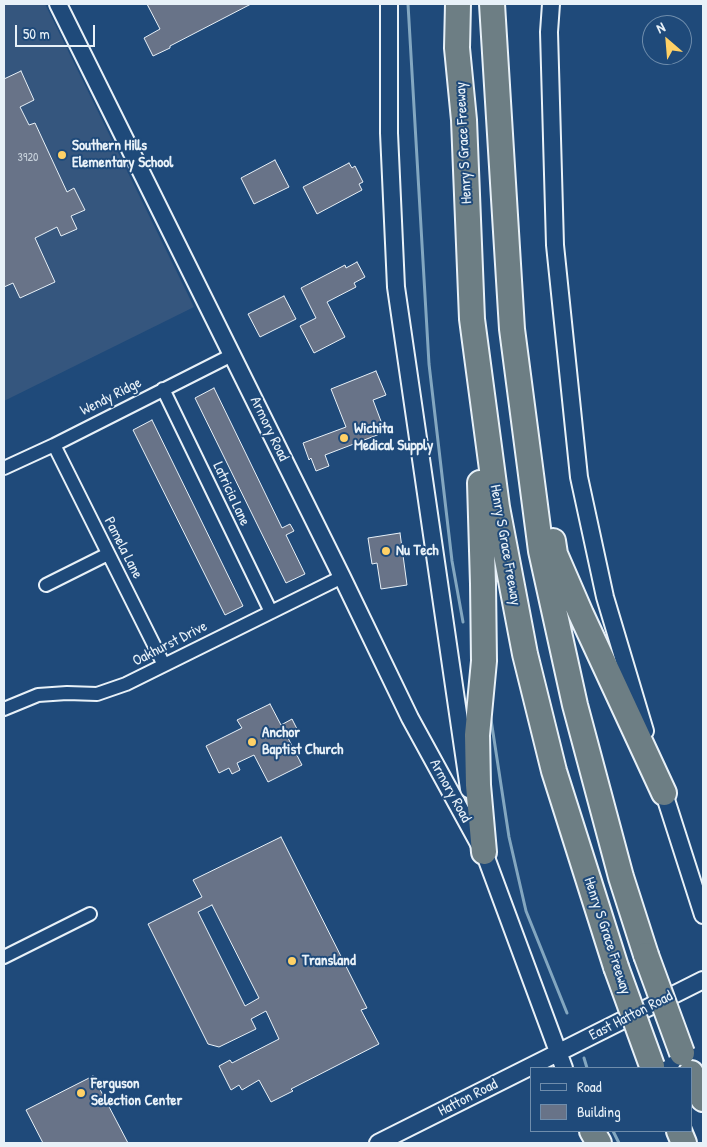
<!DOCTYPE html>
<style>
body{margin:0}
#map{position:relative;width:707px;height:1147px;overflow:hidden;background:#1f4a7a;font-family:"Patrick Hand",sans-serif}
canvas{display:block}
.frame{position:absolute;inset:0;border:5px solid #e8f1f8;pointer-events:none}
.legend{position:absolute;left:530px;top:1067px;width:162px;height:65px;box-sizing:border-box;background:#1f4a7a;border:1px solid #6f8dac;margin:0;padding:6px 9px;list-style:none;font-size:15px;color:#e8f1f8}
.legend li{display:flex;align-items:center;gap:10px;height:25px}
.legend b{width:25px;border:1px solid #6f8dac}
.north{position:absolute;left:642px;top:15px;width:50px;height:50px;box-sizing:border-box;background:#1f4a7a;border:1px solid #6f8dac;border-radius:50%;rotate:333deg;font-size:14px;font-weight:700;line-height:20px;text-align:center;color:#e8f1f8}
.north::after{content:'';display:block;margin:auto;width:18px;height:22px;background:#ffd166;clip-path:polygon(50% 0,100% 100%,50% 72%,0 100%)}
.scale{position:absolute;left:15px;top:25px;width:80px;height:22px;box-sizing:border-box;border:2px solid #e8f1f8;border-top:0;padding-left:6px;font-size:15px;line-height:18px;white-space:nowrap;color:#e8f1f8;-webkit-text-stroke:4px #1f4a7a;paint-order:stroke}
</style>
<div id="map">
<canvas width="707" height="1147"></canvas>
<div class="frame"></div>
<ul class="legend">
<li><b style="height:6px;background:#1f4a7a"></b>Road</li>
<li><b style="height:14px;background:#687388"></b>Building</li>
</ul>
<div class="north">N</div>
<div class="scale">50 m</div>
</div>
<script>
const ctx = document.querySelector('canvas').getContext('2d');
ctx.lineJoin = 'round';
function paint(path, color) { ctx.fillStyle = color; ctx.fill(path, 'evenodd'); }
const shape = rows => new Path2D(rows.map(r => 'M' + r).join(''));
function stroke(path, color, width, dash) { ctx.strokeStyle = color; ctx.lineWidth = width; ctx.lineCap = dash ? 'butt' : 'round'; ctx.setLineDash(dash || []); ctx.stroke(path); }
function label(font, color, halo, rows, align = 'center') {
  ctx.font = font + ' "Patrick Hand",sans-serif'; ctx.lineWidth = 4; ctx.setLineDash([]); ctx.textBaseline = 'middle'; ctx.strokeStyle = halo; ctx.fillStyle = color; for (const [text, x, y, turn = 0] of rows) {
    ctx.save(); ctx.translate(x, y); ctx.rotate((+turn || 0) * Math.PI / 180); ctx.textAlign = isNaN(turn) ? turn : align; if (halo) ctx.strokeText(text, 0, 0); ctx.fillText(text, 0, 0); ctx.restore();
  }
}
const built = shape([
 [4,4,45,4,194,307,4,401]
]);
const stream = shape([
 [408,4,429,364,452,561,463,622],
 [490,713,509,837,526,911,567,1013],
 [584,1058,587,1068],
 [613,1131,619,1143]
]);
const building = shape([
 [147,4,251,4,170,46,170,48,153,56,144,38,160,29,147,4],
 [21,71,34,100,20,107,29,125,35,123,67,192,74,188,85,210,71,216,77,229,61,236,57,227,35,238,55,282,20,298,13,283,4,287,4,79,21,71],
 [275,160,289,187,254,204,241,178,275,160],
 [349,163,352,168,355,166,363,182,359,184,362,190,317,214,303,187,349,163],
 [357,262,365,277,354,283,356,287,327,302,345,337,314,353,300,326,316,318,301,288,345,265,346,268,357,262],
 [284,296,296,319,260,337,248,314,284,296],
 [376,371,386,395,373,400,385,432,325,455,329,466,316,471,311,458,309,460,303,443,346,427,331,389,376,371],
 [214,388,282,528,290,524,294,531,286,535,305,574,286,583,195,398,214,388],
 [152,420,243,606,225,615,133,430,152,420],
 [400,533,407,585,381,589,377,563,372,564,368,538,400,533],
 [270,704,281,725,292,719,299,733,288,738,302,765,268,782,254,755,237,763,240,770,232,774,229,768,219,773,206,746,242,728,237,720,270,704],
 [281,837,367,1008,361,1010,379,1044,291,1089,293,1091,271,1102,259,1080,242,1090,239,1085,231,1090,219,1066,230,1060,232,1063,279,1039,266,1011,251,1019,256,1029,219,1047,208,1044,148,924,202,897,193,880,281,837],
 [212,905,259,998,245,1006,198,912,212,905],
 [93,1076,128,1143,43,1143,26,1110,93,1076]
]);
const minor = shape([
 [163,389,271,612],
 [54,445,164,665],
 [4,468,54,445,232,355],
 [46,585,108,554],
 [4,709,38,695,67,693,97,694,126,684,342,577],
 [4,957,90,914]
]);
const tertiary = shape([
 [58,4,342,577,410,718,479,844],
 [389,4,389,133,396,287,469,789],
 [551,4,549,32,555,245,579,477,605,597,645,731],
 [661,784,703,915],
 [481,842,484,852,564,1068],
 [378,1143,703,980]
]);
const motorway = shape([
 [458,4,457,48,464,120,472,319,497,507,525,654,554,771,616,967],
 [492,4,512,329,541,551,575,705,621,877,646,955],
 [480,483,483,584,484,661,477,735,478,785,484,852],
 [553,541,555,554,581,614,664,793],
 [691,1073,703,1099],
 [592,1131,599,1143],
 [679,1131,684,1143]
]);
const motorwayBridge = shape([
 [646,955,682,1053],
 [616,967,652,1066]
]);
const markers = [
 [62,155,5,"#ffd166"],
 [344,438,5,"#ffd166"],
 [386,551,5,"#ffd166"],
 [252,742,5,"#ffd166"],
 [292,961,5,"#ffd166"],
 [81,1093,5,"#ffd166"]
];
const numberNames = [
 ["3920",28,158]
];
const streetNames = [
 ["Henry S Grace Freeway",464,143,-93],
 ["Wendy Ridge",111,397,-27],
 ["Armory Road",269,429,64],
 ["Latricia Lane",231,494,65],
 ["Henry S Grace Freeway",505,545,80],
 ["Pamela Lane",123,548,63],
 ["Oakhurst Drive",170,644,-27],
 ["Armory Road",450,791,61],
 ["Henry S Grace Freeway",607,936,72],
 ["East Hatton Road",631,1016,-27],
 ["Hatton Road",468,1098,-27]
];
const poiNames = [
 ["Southern Hills",72,146],
 ["Elementary School",72,163],
 ["Wichita",354,429],
 ["Medical Supply",354,446],
 ["Nu Tech",396,551],
 ["Anchor",262,733],
 ["Baptist Church",262,750],
 ["Transland",302,961],
 ["Ferguson",91,1084],
 ["Selection Center",91,1101]
];
paint(built, '#35567e');
stroke(stream, '#83a7c0', 3);
paint(building, '#687388');
stroke(building, '#e8f1f8', 1);
stroke(minor, '#e8f1f8', 16);
stroke(tertiary, '#e8f1f8', 20);
stroke(motorway, '#e8f1f8', 28);
stroke(minor, '#1f4a7a', 12);
stroke(tertiary, '#1f4a7a', 16);
stroke(motorway, '#6d7e84', 24);
stroke(motorwayBridge, '#e8f1f8', 28, []);
stroke(motorwayBridge, '#6d7e84', 24);
for (const [x, y, r, color] of markers) { const dot = new Path2D(); dot.arc(x, y, r, 0, 2 * Math.PI); ctx.fillStyle = color; ctx.fill(dot); stroke(dot, '#1f4a7a', 2); }
label('12px', '#c8d2dc', null, numberNames);
label('15px', '#e8f1f8', '#1f4a7a', streetNames);
label('bold 15px', '#e8f1f8', '#1f4a7a', poiNames, 'left');
</script>
